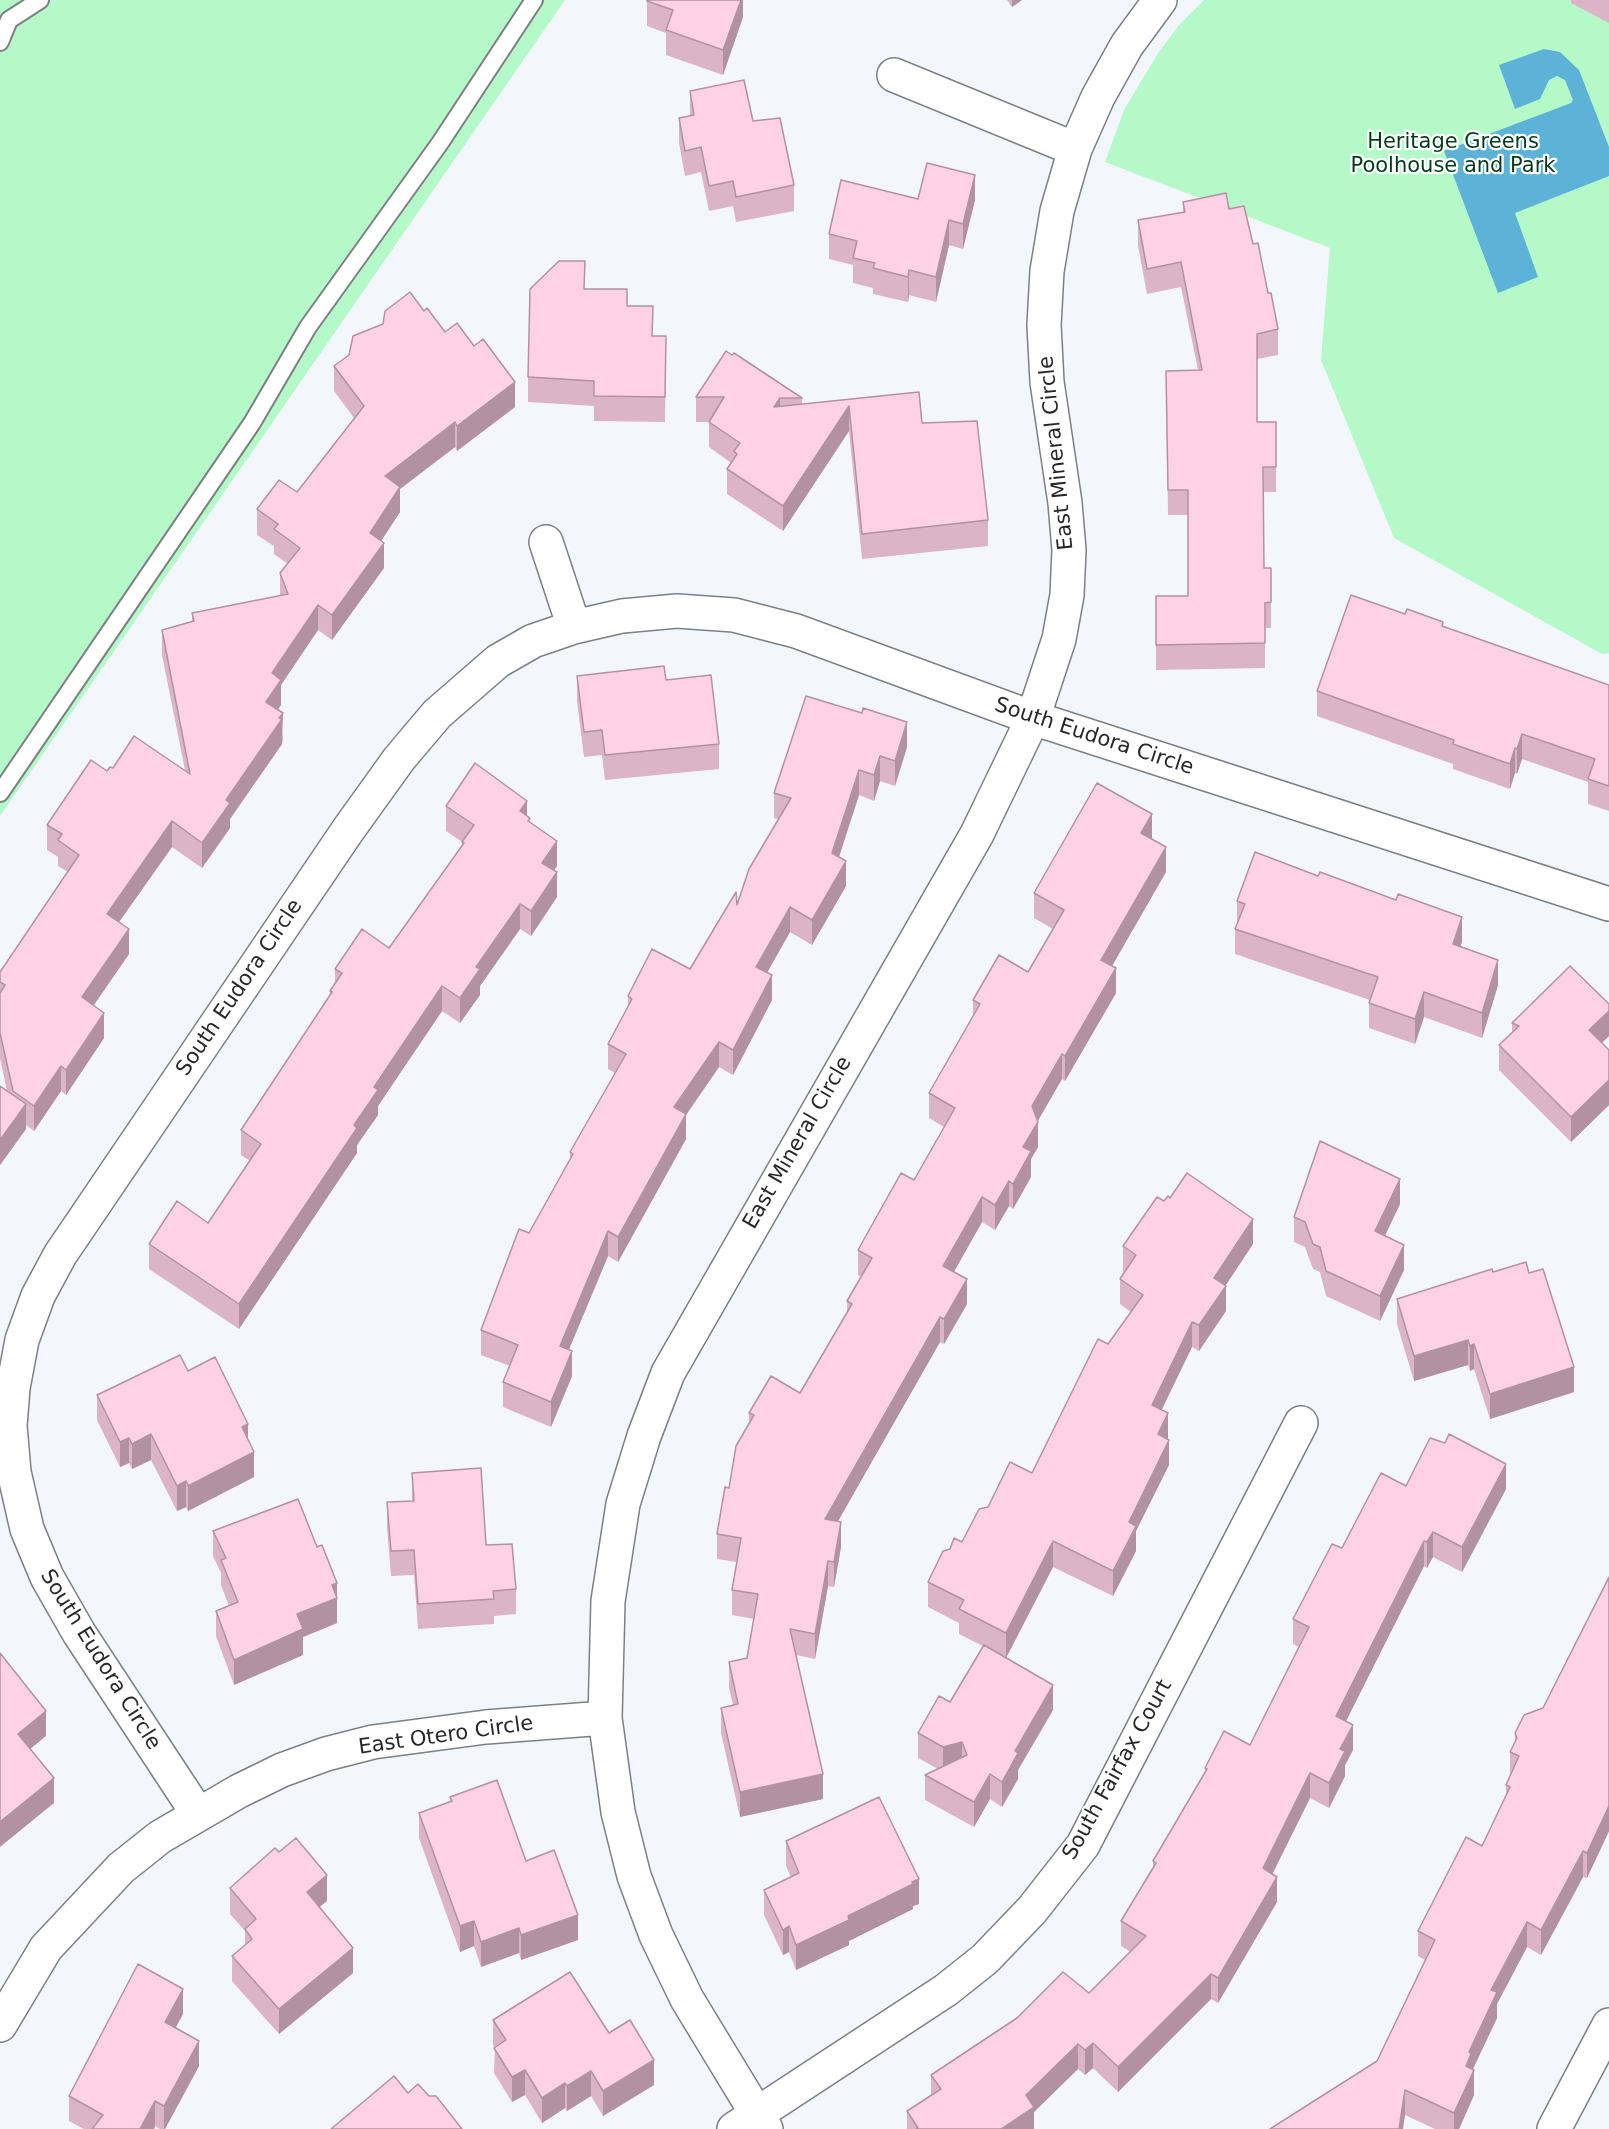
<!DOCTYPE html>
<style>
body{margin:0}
canvas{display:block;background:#f3f7fd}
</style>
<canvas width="1609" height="2129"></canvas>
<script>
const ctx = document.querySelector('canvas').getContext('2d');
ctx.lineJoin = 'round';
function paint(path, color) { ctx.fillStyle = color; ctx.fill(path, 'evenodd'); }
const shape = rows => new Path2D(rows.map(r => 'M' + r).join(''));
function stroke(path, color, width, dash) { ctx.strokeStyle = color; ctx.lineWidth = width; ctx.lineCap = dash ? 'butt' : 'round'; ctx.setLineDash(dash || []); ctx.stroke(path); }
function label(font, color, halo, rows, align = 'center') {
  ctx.font = font + ' "DejaVu Sans",sans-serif'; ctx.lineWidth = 4.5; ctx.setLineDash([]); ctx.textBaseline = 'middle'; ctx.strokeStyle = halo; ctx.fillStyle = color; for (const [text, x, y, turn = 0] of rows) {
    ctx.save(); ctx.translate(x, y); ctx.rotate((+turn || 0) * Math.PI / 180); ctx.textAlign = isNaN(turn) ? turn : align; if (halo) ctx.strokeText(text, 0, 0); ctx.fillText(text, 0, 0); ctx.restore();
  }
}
const green = shape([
 [0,0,565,0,0,816],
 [1204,0,1609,0,1609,653,1602,654,1394,538,1321,360,1330,248,1105,162,1124,110,1158,53,1180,24]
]);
const water = shape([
 [1544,49,1560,52,1579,70,1609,147,1609,176,1515,213,1538,277,1498,293,1444,151,1571,103,1573,100,1565,80,1557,76,1549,80,1540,99,1515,109,1499,65]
]);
const service = shape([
 [0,42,9,20,40,0],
 [0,793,252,423,308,327,440,143,534,0]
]);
const minor = shape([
 [894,75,1075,149],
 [546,542,574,627],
 [198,1814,79,1633,47,1577,27,1529,14,1472,10,1426,13,1388,22,1340,38,1296,60,1255,348,830,399,759,437,714,498,661,533,641,574,627,622,616,677,611,734,615,796,631,1033,718,1609,904],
 [0,2025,46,1948,121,1868,160,1837,239,1791,282,1770,326,1754,373,1742,486,1727,605,1718],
 [734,2129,946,1990,985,1959,1032,1910,1083,1845,1301,1423],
 [766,2129,687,1999,656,1935,634,1876,618,1812,605,1718,608,1601,623,1504,644,1436,668,1373,977,834,1033,718,1059,639,1067,595,1069,550,1065,503,1047,382,1044,325,1047,271,1057,211,1075,149,1098,97,1127,45,1160,0],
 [1554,2129,1609,2025]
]);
const wall = shape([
 [743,0,743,17,723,75,666,55,666,33,647,26,647,1],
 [1007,0,1022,0,1012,7],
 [1571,0,1609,0,1609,23,1571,3],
 [690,91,753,121,794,185,794,211,736,222,733,206,709,211,701,172,685,176,679,143,679,118,690,116],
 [918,199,975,200,963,249,949,245,936,302,909,295,908,302,873,294,873,288,853,283,853,265,829,259,829,234],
 [1183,202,1229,209,1253,244,1278,329,1278,355,1257,359,1257,422,1276,422,1276,492,1263,492,1264,568,1271,568,1271,628,1265,628,1265,668,1156,670,1156,596,1188,596,1188,515,1168,515,1166,371,1198,370,1181,287,1147,294,1138,246,1138,220,1183,212],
 [585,289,627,306,653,336,666,336,665,422,594,421,594,406,528,402,528,377],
 [424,311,445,332,515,407,457,451,455,447,400,489,400,512,381,541,384,568,332,640,318,630,281,685,281,705,277,710,283,738,282,744,230,819,230,828,202,868,172,847,119,922,129,954,94,1005,104,1038,66,1095,61,1091,34,1131,26,1125,26,1129,0,1165,0,1086,7,1091,0,1058,0,972,68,872,58,866,58,857,47,850,47,825,107,771,113,768,185,770,162,655,162,630,192,621,192,613,280,596,280,573,288,564,274,554,274,546,257,535,257,509,297,492,354,418,334,391,334,366],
 [919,392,922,423,988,520,988,546,862,559,849,431,783,531,727,494,727,469,731,463,709,447,709,422,696,422,696,397,802,398,802,404],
 [1443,626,1609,685,1609,811,1588,804,1588,782,1522,759,1517,774,1515,773,1510,789,1453,769,1453,764,1317,716,1317,691],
 [577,676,666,680,719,744,719,769,605,780,602,755,584,757,577,701],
 [907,747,895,786,880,781,874,801,859,795,839,857,846,886,812,945,790,932,767,973,772,1000,733,1075,719,1067,686,1115,686,1139,618,1262,608,1256,569,1349,572,1376,551,1427,503,1407,503,1382,510,1366,481,1355,481,1330,529,1233,570,1159,570,1152,615,1073,608,1069,608,1044,628,1006,628,996,690,969,737,905,778,819,774,818,774,793],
 [446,806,527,816,530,823,557,866,554,870,557,897,531,936,520,929,480,986,480,995,460,1023,442,1011,378,1106,378,1115,357,1145,357,1153,239,1329,149,1269,149,1244,208,1223,250,1161,241,1155,241,1130,330,996,330,991,335,983,335,969,389,948,462,846,462,842,446,831],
 [1152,839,1166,872,1112,966,1116,993,1065,1081,1062,1079,1038,1121,1038,1147,1031,1159,1031,1177,1013,1209,1009,1206,995,1230,982,1222,954,1272,967,1304,944,1344,940,1342,838,1521,841,1547,834,1587,828,1586,815,1659,796,1655,823,1799,740,1817,721,1733,721,1708,733,1705,729,1688,729,1662,747,1658,754,1619,732,1615,732,1590,737,1562,717,1559,717,1534,729,1488,749,1423,749,1413,800,1393,847,1312,847,1301,861,1277,858,1275,858,1250,914,1180,944,1127,929,1118,929,1093,973,1015,973,1000,1028,972,1053,929,1034,918,1034,893],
 [1237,901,1462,942,1460,947,1498,985,1482,1038,1424,1017,1415,1044,1369,1028,1369,1003,1370,1000,1235,954,1235,929,1237,923],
 [1609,1004,1609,1036,1602,1043,1609,1050,1609,1105,1571,1142,1499,1070,1499,1045,1512,1032,1512,1023],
 [1170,1198,1253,1244,1225,1286,1226,1311,1199,1351,1192,1347,1161,1410,1168,1438,1169,1465,1136,1531,1136,1551,1113,1596,1053,1567,1006,1658,1053,1710,1018,1770,1018,1779,1002,1807,990,1799,974,1827,925,1800,925,1775,938,1769,918,1758,918,1733,950,1702,983,1646,959,1634,959,1623,928,1607,928,1582,950,1549,962,1542,988,1507,1032,1473,1108,1344,1131,1312,1120,1304,1120,1279,1124,1272,1123,1271,1123,1246,1164,1201],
 [1400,1204,1385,1236,1404,1270,1380,1321,1326,1296,1320,1272,1313,1269,1305,1247,1294,1242,1294,1217],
 [1493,1272,1529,1273,1574,1392,1490,1419,1474,1369,1470,1371,1468,1365,1414,1381,1397,1324,1397,1299],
 [188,1371,248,1439,254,1477,190,1510,188,1511,186,1507,177,1511,151,1460,132,1469,129,1463,120,1467,97,1420,97,1395],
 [412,1473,486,1545,516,1589,516,1614,494,1616,494,1624,418,1629,414,1575,391,1576,387,1527,387,1502,412,1501],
 [1406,1486,1506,1489,1462,1572,1433,1557,1427,1568,1424,1566,1346,1721,1353,1750,1345,1765,1345,1776,1329,1808,1310,1798,1272,1874,1277,1902,1218,2003,1211,1999,1118,2092,1093,2068,1085,2075,1078,2069,1034,2112,1034,2129,907,2129,907,2111,931,2095,931,2075,1089,1993,1131,1952,1121,1946,1121,1921,1153,1868,1153,1861,1205,1773,1205,1768,1250,1745,1299,1647,1293,1644,1293,1619,1342,1548],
 [213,1531,317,1547,337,1583,337,1623,303,1637,303,1655,234,1685,216,1636,216,1611,229,1606,221,1585,221,1573,213,1556],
 [1609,1577,1609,1831,1587,1878,1583,1877,1541,1955,1527,1947,1497,2004,1497,2018,1473,2069,1474,2095,1459,2129,1435,2129,1405,2115,1377,2061,1425,1960,1418,1956,1418,1931,1482,1846,1506,1795,1506,1785,1510,1775,1510,1752,1515,1744,1515,1733,1543,1708],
 [450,1797,526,1861,578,1940,521,1960,519,1953,481,1967,474,1946,460,1952,419,1838,419,1813,450,1802],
 [786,1841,919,1904,913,1906,913,1909,849,1941,849,1945,796,1970,789,1952,783,1955,764,1915,764,1890,791,1877,786,1866],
 [230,1888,327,1901,319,1907,353,1973,279,2034,232,1981,232,1956,245,1945,245,1931,230,1914],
 [183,2014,175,2028,199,2066,165,2129,160,2129,155,2126,154,2129,84,2129,69,2121,69,2096],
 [493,2020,609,2033,654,2085,603,2116,591,2096,567,2111,565,2108,542,2123,525,2095,512,2102,494,2073,495,2048,493,2045]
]);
const shadedWall = shape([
 [741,0,743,0,743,17,723,75,723,50],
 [1012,0,1022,0,1012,7],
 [975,175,975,200,963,249,963,224],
 [949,220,949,245,936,302,936,277],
 [909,270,909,295,908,302,908,277],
 [515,382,515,407,457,451,457,426],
 [780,398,780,423,774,407],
 [849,406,849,431,783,531,783,506],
 [455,422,455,447,400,489,400,512,370,558,370,533,385,476],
 [384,543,384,568,332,640,332,615],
 [318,605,318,630,281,685,281,705,266,727,266,702,272,673],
 [283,713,282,744,230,819,230,828,202,868,202,843,226,800],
 [907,722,907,747,895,786,895,761],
 [1522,734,1522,759,1517,774,1517,749],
 [1515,748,1515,773,1510,789,1510,764],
 [880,756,880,781,874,801,874,775],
 [859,770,859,795,832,878,832,853],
 [527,801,527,826,520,811],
 [1152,814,1152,839,1141,833],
 [172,821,172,847,107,939,107,914],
 [557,841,557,866,542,888,542,863],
 [1166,847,1166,872,1101,985,1101,960],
 [846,861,846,886,812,945,812,920],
 [557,872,557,897,531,936,531,911],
 [520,904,520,929,480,986,480,995,460,1023,460,998,476,967],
 [790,907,790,932,756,992,756,967],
 [1462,917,1462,942,1453,969,1453,944],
 [129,929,129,954,82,1022,82,997],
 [1498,960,1498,985,1482,1038,1482,1013],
 [1116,968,1116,993,1065,1081,1065,1056],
 [772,975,772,1000,733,1075,733,1050],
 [442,986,442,1011,378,1106,378,1115,357,1145,357,1153,239,1329,239,1304,354,1125,374,1087],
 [1424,992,1424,1017,1415,1044,1415,1019],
 [1609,1011,1609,1036,1589,1055,1589,1030],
 [104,1013,104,1038,66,1095,66,1070],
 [719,1042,719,1067,686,1115,686,1139,618,1262,618,1237,674,1107],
 [1062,1054,1062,1079,1034,1127,1038,1122,1038,1147,1031,1159,1031,1177,1013,1209,1013,1184,1032,1106],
 [61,1066,61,1091,34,1131,34,1106],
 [1609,1080,1609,1105,1571,1142,1571,1117],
 [26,1104,26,1129,0,1165,0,1140],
 [1400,1179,1400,1204,1375,1256,1375,1231],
 [1009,1181,1009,1206,995,1230,995,1205],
 [982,1197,982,1222,943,1291,943,1266],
 [1253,1219,1253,1244,1214,1303,1214,1278],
 [608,1231,608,1256,560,1371,560,1346],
 [1404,1245,1404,1270,1380,1321,1380,1296],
 [967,1279,967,1304,944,1344,944,1319],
 [1226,1286,1226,1311,1199,1351,1199,1325],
 [940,1317,940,1342,825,1544,825,1519],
 [1192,1322,1192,1347,1152,1430,1152,1405],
 [1468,1340,1468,1365,1414,1381,1414,1356],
 [1474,1344,1474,1369,1470,1371,1470,1346],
 [572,1351,572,1376,551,1427,551,1402],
 [1574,1367,1574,1392,1490,1419,1490,1394],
 [1168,1413,1168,1438,1158,1459,1158,1434],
 [248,1424,248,1449,242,1427],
 [151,1434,151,1460,132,1469,132,1444],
 [129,1438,129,1463,120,1467,120,1442],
 [1169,1440,1169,1465,1136,1531,1136,1551,1113,1596,1113,1571,1129,1522],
 [254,1452,254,1477,188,1511,188,1485],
 [1506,1464,1506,1489,1462,1572,1462,1547],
 [186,1481,186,1507,177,1511,177,1486],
 [841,1522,841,1547,834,1587,834,1562],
 [1433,1532,1433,1557,1427,1568,1427,1542],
 [1053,1541,1053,1567,1006,1658,1006,1633],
 [1424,1541,1424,1566,1336,1741,1336,1716],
 [828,1561,828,1586,815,1659,815,1634],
 [337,1583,337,1623,303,1637,303,1655,234,1685,234,1660,297,1614,332,1585],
 [1053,1685,1053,1710,1018,1770,1018,1779,1002,1807,1002,1782,1015,1751],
 [46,1711,46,1736,18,1759,18,1734],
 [1353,1725,1353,1750,1345,1765,1345,1776,1329,1808,1329,1783,1340,1749],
 [962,1742,962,1767,943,1772,943,1747],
 [1310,1773,1310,1798,1263,1893,1263,1868],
 [823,1774,823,1799,740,1817,740,1792],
 [990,1774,990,1799,974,1827,974,1802],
 [54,1778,54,1803,0,1847,0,1822],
 [1609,1806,1609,1831,1587,1878,1587,1853],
 [1583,1851,1583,1877,1541,1955,1541,1930],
 [327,1875,327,1901,307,1917,307,1892],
 [1277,1877,1277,1902,1218,2003,1218,1978],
 [919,1879,919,1904,913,1906,913,1909,849,1941,849,1945,796,1970,796,1945,848,1916],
 [578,1915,578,1940,521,1960,521,1935],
 [474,1921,474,1946,460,1952,460,1926],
 [1527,1922,1527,1947,1497,2004,1497,2018,1471,2073,1474,2070,1474,2095,1459,2129,1454,2129,1454,2113,1469,2052,1491,1990],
 [789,1926,789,1952,783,1955,783,1930],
 [519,1928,519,1953,481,1967,481,1942],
 [353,1948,353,1973,279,2034,279,2009],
 [1211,1974,1211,1999,1118,2092,1118,2067],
 [183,1989,183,2014,165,2048,165,2022],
 [199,2041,199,2066,165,2129,164,2129,164,2106],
 [1093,2043,1093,2068,1085,2075,1085,2050],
 [1078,2044,1078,2069,1034,2112,1034,2129,1001,2129,1026,2095],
 [654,2060,654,2085,603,2116,603,2091],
 [525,2070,525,2095,512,2102,512,2077],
 [591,2071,591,2096,567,2111,567,2086],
 [565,2083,565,2108,542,2123,542,2098],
 [1405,2090,1405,2115,1403,2129,1399,2129],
 [155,2101,155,2126,154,2129,140,2129]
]);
const building = shape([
 [647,0,741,0,723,50,666,30,673,10,647,1,647,0],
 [744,80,753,121,780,118,794,185,736,197,733,181,709,186,701,147,685,151,679,118,694,115,690,91,744,80],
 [927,163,975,175,963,224,949,220,936,277,909,270,908,277,873,268,875,263,853,258,857,241,829,234,841,180,918,199,927,163],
 [1226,193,1229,209,1244,206,1253,244,1258,243,1268,293,1271,293,1278,329,1257,334,1257,422,1276,422,1276,467,1263,467,1264,568,1271,568,1271,602,1265,603,1265,643,1156,645,1156,596,1188,596,1188,490,1168,490,1166,371,1202,370,1181,262,1147,269,1138,220,1185,212,1183,202,1226,193],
 [559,261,585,261,584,289,627,289,627,306,653,306,652,336,666,336,665,397,594,396,594,381,528,377,530,289,559,261],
 [410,292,424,311,427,308,445,332,457,323,474,346,483,339,515,382,457,426,455,422,385,476,400,487,370,533,384,543,332,615,318,605,272,673,281,680,266,702,283,713,279,718,282,719,226,800,230,803,202,843,172,821,107,914,129,929,82,997,104,1013,66,1070,61,1066,34,1106,13,1091,0,1033,0,993,5,985,0,982,0,972,79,855,58,840,62,834,47,825,91,760,107,771,110,767,113,768,134,736,190,774,162,630,194,621,192,613,288,594,280,573,300,548,274,529,278,524,257,509,279,480,297,492,364,406,334,366,349,355,353,336,383,324,385,311,410,292],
 [726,351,732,355,734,353,802,398,780,398,774,407,919,392,922,423,977,421,988,520,862,534,849,406,783,506,727,469,737,454,734,451,740,443,709,422,724,397,696,397,726,351],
 [1351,595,1405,614,1407,609,1443,622,1442,626,1609,685,1609,786,1588,779,1595,759,1522,734,1517,749,1515,748,1510,764,1453,744,1454,740,1317,691,1351,595],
 [664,666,666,680,711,675,719,744,605,755,602,730,584,732,577,676,664,666],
 [806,696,862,713,863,708,907,722,895,761,880,756,874,775,859,770,832,853,846,861,812,920,790,907,756,967,772,975,733,1050,719,1042,674,1107,686,1114,618,1237,608,1231,560,1346,572,1351,551,1402,503,1382,518,1345,481,1330,519,1229,529,1233,573,1154,570,1152,626,1054,608,1044,632,999,628,996,652,949,690,969,736,892,737,905,749,869,791,798,774,793,806,696],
 [475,763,527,801,520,811,530,818,528,821,557,841,542,863,557,872,531,911,520,904,476,967,480,969,460,998,442,986,374,1087,378,1090,354,1125,357,1128,239,1304,149,1244,177,1201,208,1223,261,1144,241,1130,332,992,330,991,342,973,335,969,362,929,389,948,464,843,462,842,474,825,446,806,475,763],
 [1097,783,1152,814,1141,833,1166,847,1101,960,1116,968,1065,1056,1062,1054,1032,1106,1038,1122,1023,1147,1031,1151,1013,1184,1009,1181,995,1205,982,1197,943,1266,967,1279,944,1319,940,1317,825,1519,841,1522,834,1562,828,1561,815,1634,790,1629,823,1774,740,1792,721,1708,738,1704,729,1662,747,1658,758,1594,732,1590,741,1538,717,1534,725,1487,729,1488,736,1446,754,1415,749,1413,771,1376,800,1393,852,1304,847,1301,872,1258,858,1250,901,1173,914,1180,955,1108,929,1093,980,1004,973,1000,999,955,1028,972,1064,910,1034,893,1097,783],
 [1255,852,1318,876,1320,872,1396,900,1398,894,1462,917,1453,944,1498,960,1482,1013,1424,992,1415,1019,1369,1003,1378,977,1235,929,1245,904,1237,901,1255,852],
 [1570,966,1609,1004,1609,1011,1589,1030,1609,1050,1609,1080,1571,1117,1499,1045,1519,1026,1512,1023,1570,966],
 [0,1086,26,1104,0,1140,0,1086],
 [1320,1141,1400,1179,1375,1231,1404,1245,1380,1296,1326,1271,1320,1247,1313,1244,1305,1222,1294,1217,1320,1141],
 [1187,1173,1253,1219,1214,1278,1226,1286,1199,1325,1192,1322,1152,1405,1168,1413,1158,1434,1169,1440,1129,1522,1136,1526,1113,1571,1053,1541,1006,1633,959,1609,964,1600,928,1582,943,1551,950,1549,954,1538,962,1542,979,1509,988,1507,1010,1462,1032,1473,1098,1339,1108,1344,1143,1295,1120,1279,1136,1255,1123,1246,1157,1197,1164,1201,1168,1196,1170,1198,1187,1173],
 [1526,1262,1529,1273,1543,1269,1574,1367,1490,1394,1474,1344,1470,1346,1468,1340,1414,1356,1397,1299,1492,1269,1493,1272,1526,1262],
 [180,1355,188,1371,215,1357,248,1424,242,1427,254,1452,190,1485,188,1485,186,1481,177,1486,151,1434,132,1444,129,1438,120,1442,97,1395,180,1355],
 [1449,1434,1506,1464,1462,1547,1433,1532,1427,1542,1424,1541,1336,1716,1353,1725,1340,1749,1345,1751,1329,1783,1310,1773,1263,1868,1277,1877,1218,1978,1211,1974,1118,2067,1093,2043,1085,2050,1078,2044,1026,2095,1034,2107,1001,2129,916,2129,918,2128,907,2111,941,2089,931,2075,1017,2018,1063,1972,1089,1993,1146,1936,1121,1921,1156,1863,1153,1861,1207,1769,1205,1768,1224,1731,1250,1745,1309,1627,1293,1619,1332,1544,1342,1548,1381,1473,1406,1486,1430,1438,1445,1443,1449,1434],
 [481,1468,486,1545,512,1544,516,1589,493,1591,494,1599,418,1604,414,1550,391,1551,387,1502,414,1501,412,1473,481,1468],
 [298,1499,317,1547,322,1545,337,1583,332,1585,337,1598,297,1614,303,1629,234,1660,216,1611,238,1602,221,1560,226,1558,213,1531,298,1499],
 [1609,1577,1609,1806,1587,1853,1583,1851,1541,1930,1527,1922,1491,1990,1497,1992,1469,2052,1471,2054,1466,2066,1474,2070,1454,2113,1405,2090,1399,2129,1270,2129,1377,2061,1435,1940,1418,1931,1466,1837,1482,1846,1510,1787,1506,1785,1519,1756,1510,1752,1517,1738,1515,1733,1524,1715,1543,1708,1609,1577],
 [984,1645,1053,1685,1015,1751,1018,1753,1002,1782,990,1774,974,1802,925,1775,967,1755,962,1742,943,1747,918,1733,939,1696,950,1702,984,1645],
 [0,1653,46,1711,18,1734,54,1778,0,1822,0,1653],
 [497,1780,526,1861,554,1850,578,1915,521,1935,519,1928,481,1942,474,1921,460,1926,419,1813,452,1801,450,1797,497,1780],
 [879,1797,919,1879,912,1882,913,1884,848,1916,849,1920,796,1945,789,1926,783,1930,764,1890,799,1873,786,1841,879,1797],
 [296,1838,327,1875,307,1892,353,1948,279,2009,232,1956,252,1939,245,1929,256,1919,230,1888,275,1848,279,1852,296,1838],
 [138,1964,183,1989,165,2022,199,2041,164,2106,155,2101,140,2129,92,2129,103,2115,69,2096,138,1964],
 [570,1972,609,2033,630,2020,654,2060,603,2091,591,2071,567,2086,565,2083,542,2098,525,2070,512,2077,494,2048,506,2040,493,2020,570,1972],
 [394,2076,408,2093,418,2084,429,2096,436,2096,462,2129,331,2129,394,2076]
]);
const parkNames = [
 ["Heritage Greens",1453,143],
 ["Poolhouse and Park",1453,167]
];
const streetNames = [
 ["East Mineral Circle",1057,453,-96],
 ["South Eudora Circle",1094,737,18],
 ["South Eudora Circle",240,988,-56],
 ["East Mineral Circle",798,1143,-60],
 ["South Eudora Circle",100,1660,58],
 ["East Otero Circle",446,1736,-8],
 ["South Fairfax Court",1118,1770,-61]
];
paint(green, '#b6f9c8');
paint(water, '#5db2d7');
stroke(service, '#7c8085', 20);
stroke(minor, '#7c8085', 36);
stroke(service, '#fff', 16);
stroke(minor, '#fff', 33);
paint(wall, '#dbb4c7');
paint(shadedWall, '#b292a2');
paint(building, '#ffd1e7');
stroke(building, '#b292a2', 1.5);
label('21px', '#043b1c', '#fff', parkNames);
label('21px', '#252729', '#fff', streetNames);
</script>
